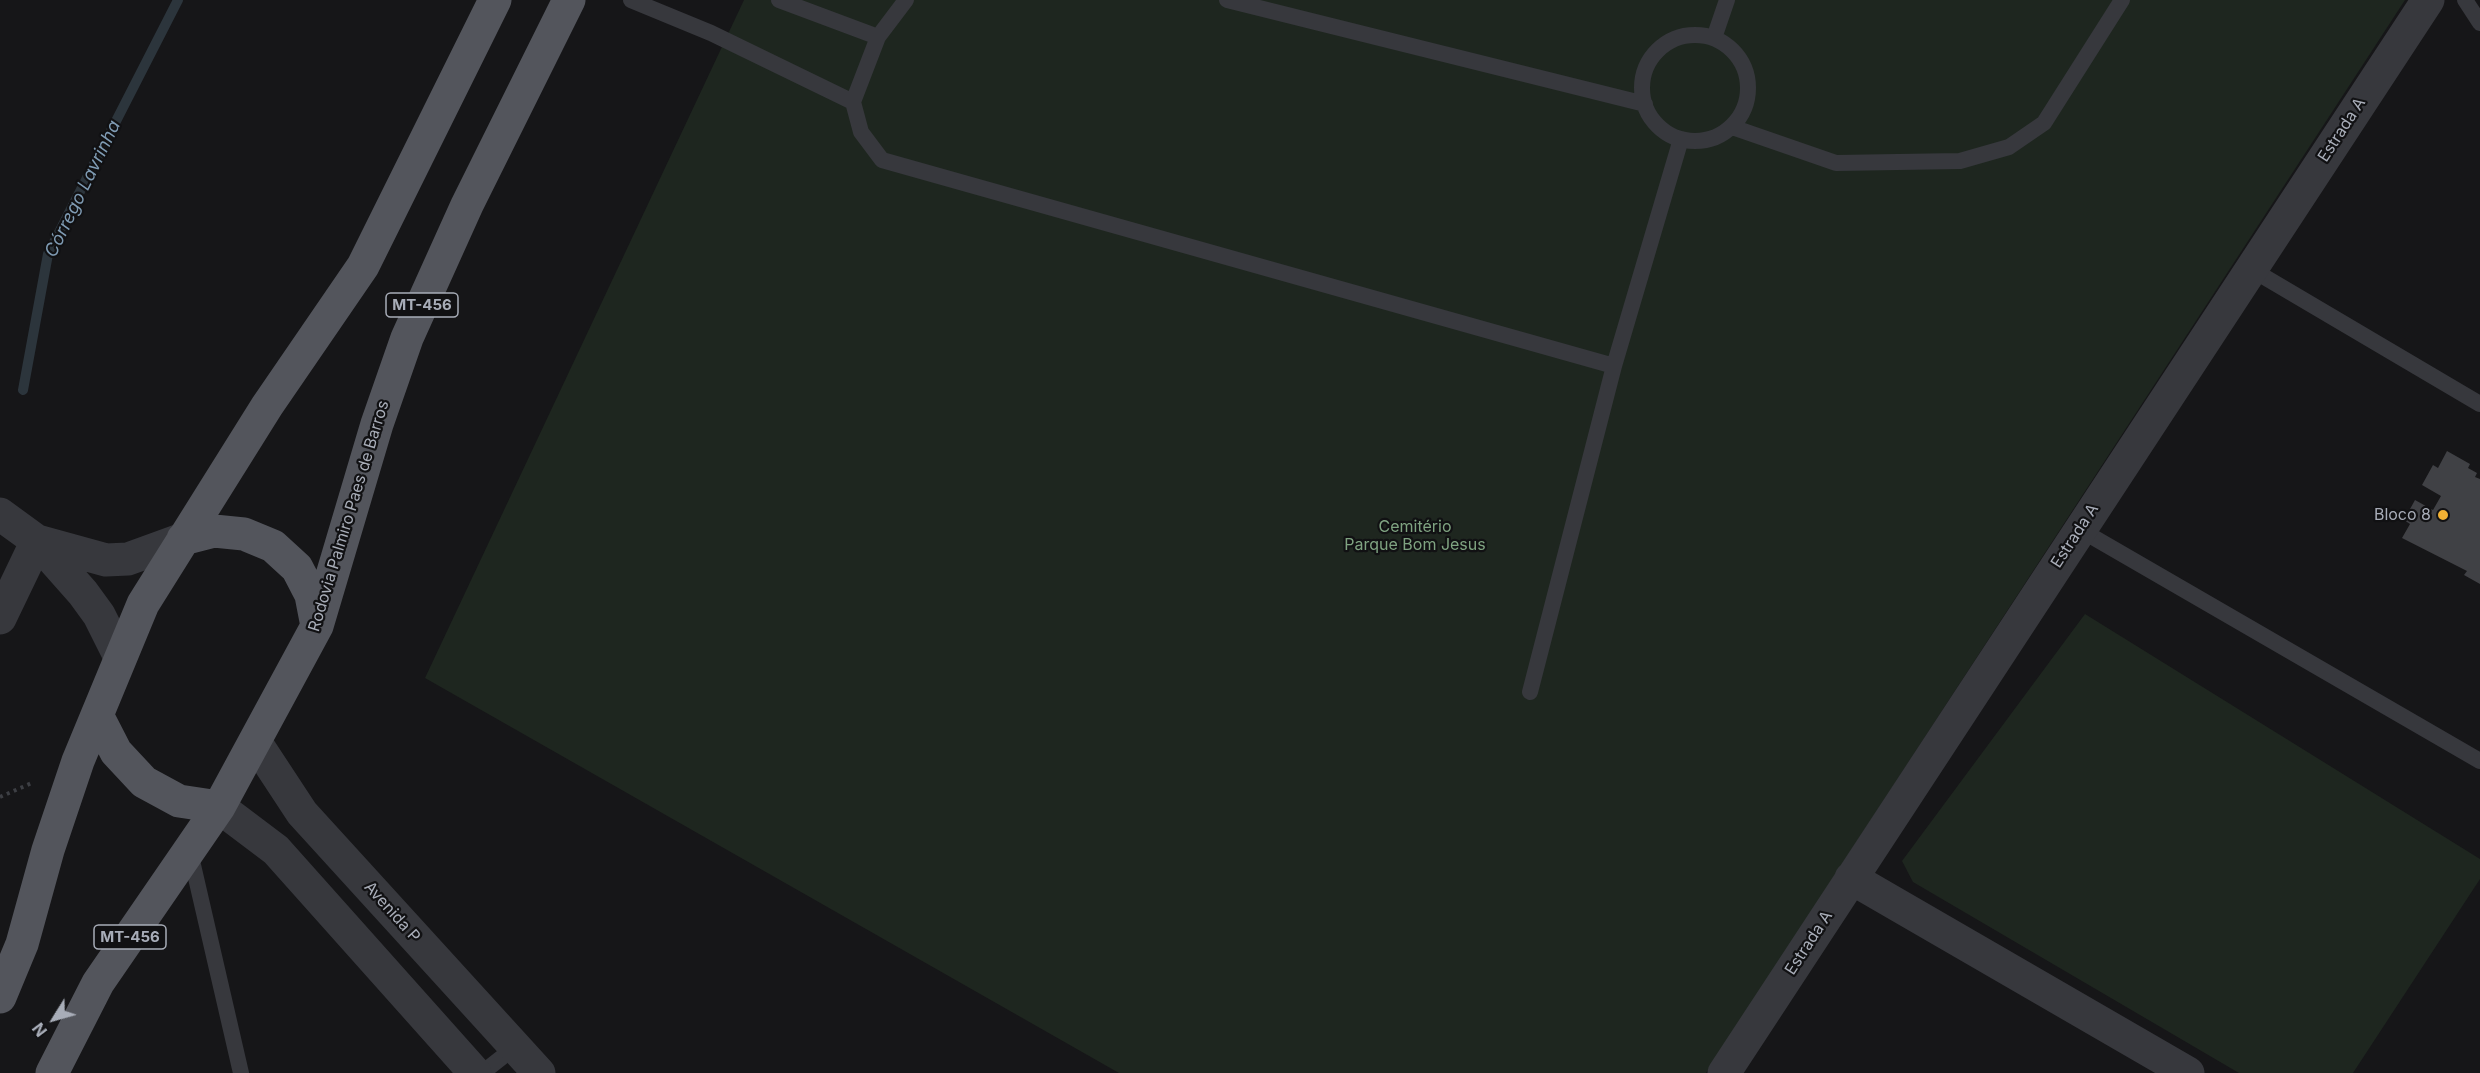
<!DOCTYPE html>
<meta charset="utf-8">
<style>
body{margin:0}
#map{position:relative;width:2480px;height:1073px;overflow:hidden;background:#161618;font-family:Inter,sans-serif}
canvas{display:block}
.north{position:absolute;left:24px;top:989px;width:60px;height:60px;-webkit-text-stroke:4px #111113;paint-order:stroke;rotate:233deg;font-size:16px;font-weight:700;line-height:24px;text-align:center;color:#a8adb8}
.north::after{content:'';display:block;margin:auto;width:21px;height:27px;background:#a8adb8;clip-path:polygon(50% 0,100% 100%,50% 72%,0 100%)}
</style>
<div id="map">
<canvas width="2480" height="1073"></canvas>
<div class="north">N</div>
</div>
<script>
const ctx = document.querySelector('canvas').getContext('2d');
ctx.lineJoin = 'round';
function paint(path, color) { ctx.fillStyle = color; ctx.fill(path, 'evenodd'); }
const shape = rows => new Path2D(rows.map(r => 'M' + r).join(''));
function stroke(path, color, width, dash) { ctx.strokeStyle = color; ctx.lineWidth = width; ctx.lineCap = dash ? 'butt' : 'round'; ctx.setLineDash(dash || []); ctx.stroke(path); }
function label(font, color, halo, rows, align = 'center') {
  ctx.font = font + ' Inter,sans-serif'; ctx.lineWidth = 4.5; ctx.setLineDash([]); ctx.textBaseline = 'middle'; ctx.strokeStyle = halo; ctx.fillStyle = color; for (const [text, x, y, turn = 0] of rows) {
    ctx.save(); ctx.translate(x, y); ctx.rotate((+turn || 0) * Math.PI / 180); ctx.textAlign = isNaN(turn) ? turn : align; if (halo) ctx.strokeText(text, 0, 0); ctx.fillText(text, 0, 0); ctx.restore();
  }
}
const green = shape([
 [744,0,2405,0,1706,1073,1119,1073,425,678],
 [2085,614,2480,859,2480,879,2353,1073,2239,1073,1913,882,1902,861]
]);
const stream = shape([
 [23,390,48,254,178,0]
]);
const building = shape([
 [2447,451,2470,464,2468,468,2477,473,2475,477,2480,479,2480,584,2464,575,2467,571,2402,538,2410,524,2404,520,2415,500,2433,510,2441,496,2422,485,2433,465,2438,468]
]);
const path = shape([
 [0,797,34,782]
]);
const service = shape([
 [631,0,711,33,853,102],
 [779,0,878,37],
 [906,0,878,37,853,102,861,132,882,160,1614,366],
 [1227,0,1645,104],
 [2465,0,2480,23],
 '1642 88a53 53 0 1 1 106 0a53 53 0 1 1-106 0Z',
 [1714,38,1727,0],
 [1732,127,1836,163,1960,161,2009,147,2044,123,2122,0],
 [2251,269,2480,404],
 [2079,529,2480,761],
 [1530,692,1614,366,1681,139],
 [190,852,241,1073],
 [482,1073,515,1047]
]);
const minor = shape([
 [0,514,37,541,83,593,99,615,120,657],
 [37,541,106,560,128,559,183,539],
 [0,618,37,541],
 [1851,878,2188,1073],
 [1724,1073,2428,0]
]);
const tertiary = shape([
 [256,743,302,813,539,1073],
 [219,807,276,850,475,1073]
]);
const primary = shape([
 [183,539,214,531,244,534,273,546,297,568,311,595,317,626],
 [97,715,116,752,144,782,179,801,219,807],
 [0,997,22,944,48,850,78,761,143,604,267,406,363,266,495,0],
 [52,1073,98,983,219,807,317,626,377,424,407,338,467,205,569,0]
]);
const markers = [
 [2443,515,6,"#f2b134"]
];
const shields = [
 [422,305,72],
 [130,937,72]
];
const shieldNames = [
 ["MT-456",422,305],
 ["MT-456",130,937]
];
const streetNames = [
 ["Estrada A",2342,130,-57],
 ["Rodovia Palmiro Paes de Barros",349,516,-73],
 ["Estrada A",2075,536,-57],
 ["Avenida P",392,912,48],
 ["Estrada A",1809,943,-57]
];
const poiNames = [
 ["Bloco 8",2431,515]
];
const parkNames = [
 ["Cemitério",1415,527],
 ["Parque Bom Jesus",1415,545]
];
const waterNames = [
 ["Córrego Lavrinha",83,189,-64]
];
paint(green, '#1e261f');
stroke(stream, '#2c353c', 10);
paint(building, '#404145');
stroke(path, '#3d3f44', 4, [3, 4.5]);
stroke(service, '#37383d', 16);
stroke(minor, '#37383d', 33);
stroke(tertiary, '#37383d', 33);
stroke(primary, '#53555c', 33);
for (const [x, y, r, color] of markers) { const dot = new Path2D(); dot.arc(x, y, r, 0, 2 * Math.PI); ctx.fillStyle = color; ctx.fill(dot); stroke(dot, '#111113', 2); }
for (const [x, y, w] of shields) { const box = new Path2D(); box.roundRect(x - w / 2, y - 12, w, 24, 4.5); ctx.fillStyle = '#111113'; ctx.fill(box); stroke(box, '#a8adb8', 1.5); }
label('bold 15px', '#a8adb8', null, shieldNames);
label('16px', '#a8adb8', '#111113', streetNames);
label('16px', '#a8adb8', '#111113', poiNames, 'right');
label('16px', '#7fa381', '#111113', parkNames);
label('italic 18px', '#7f9bb3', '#111113', waterNames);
</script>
